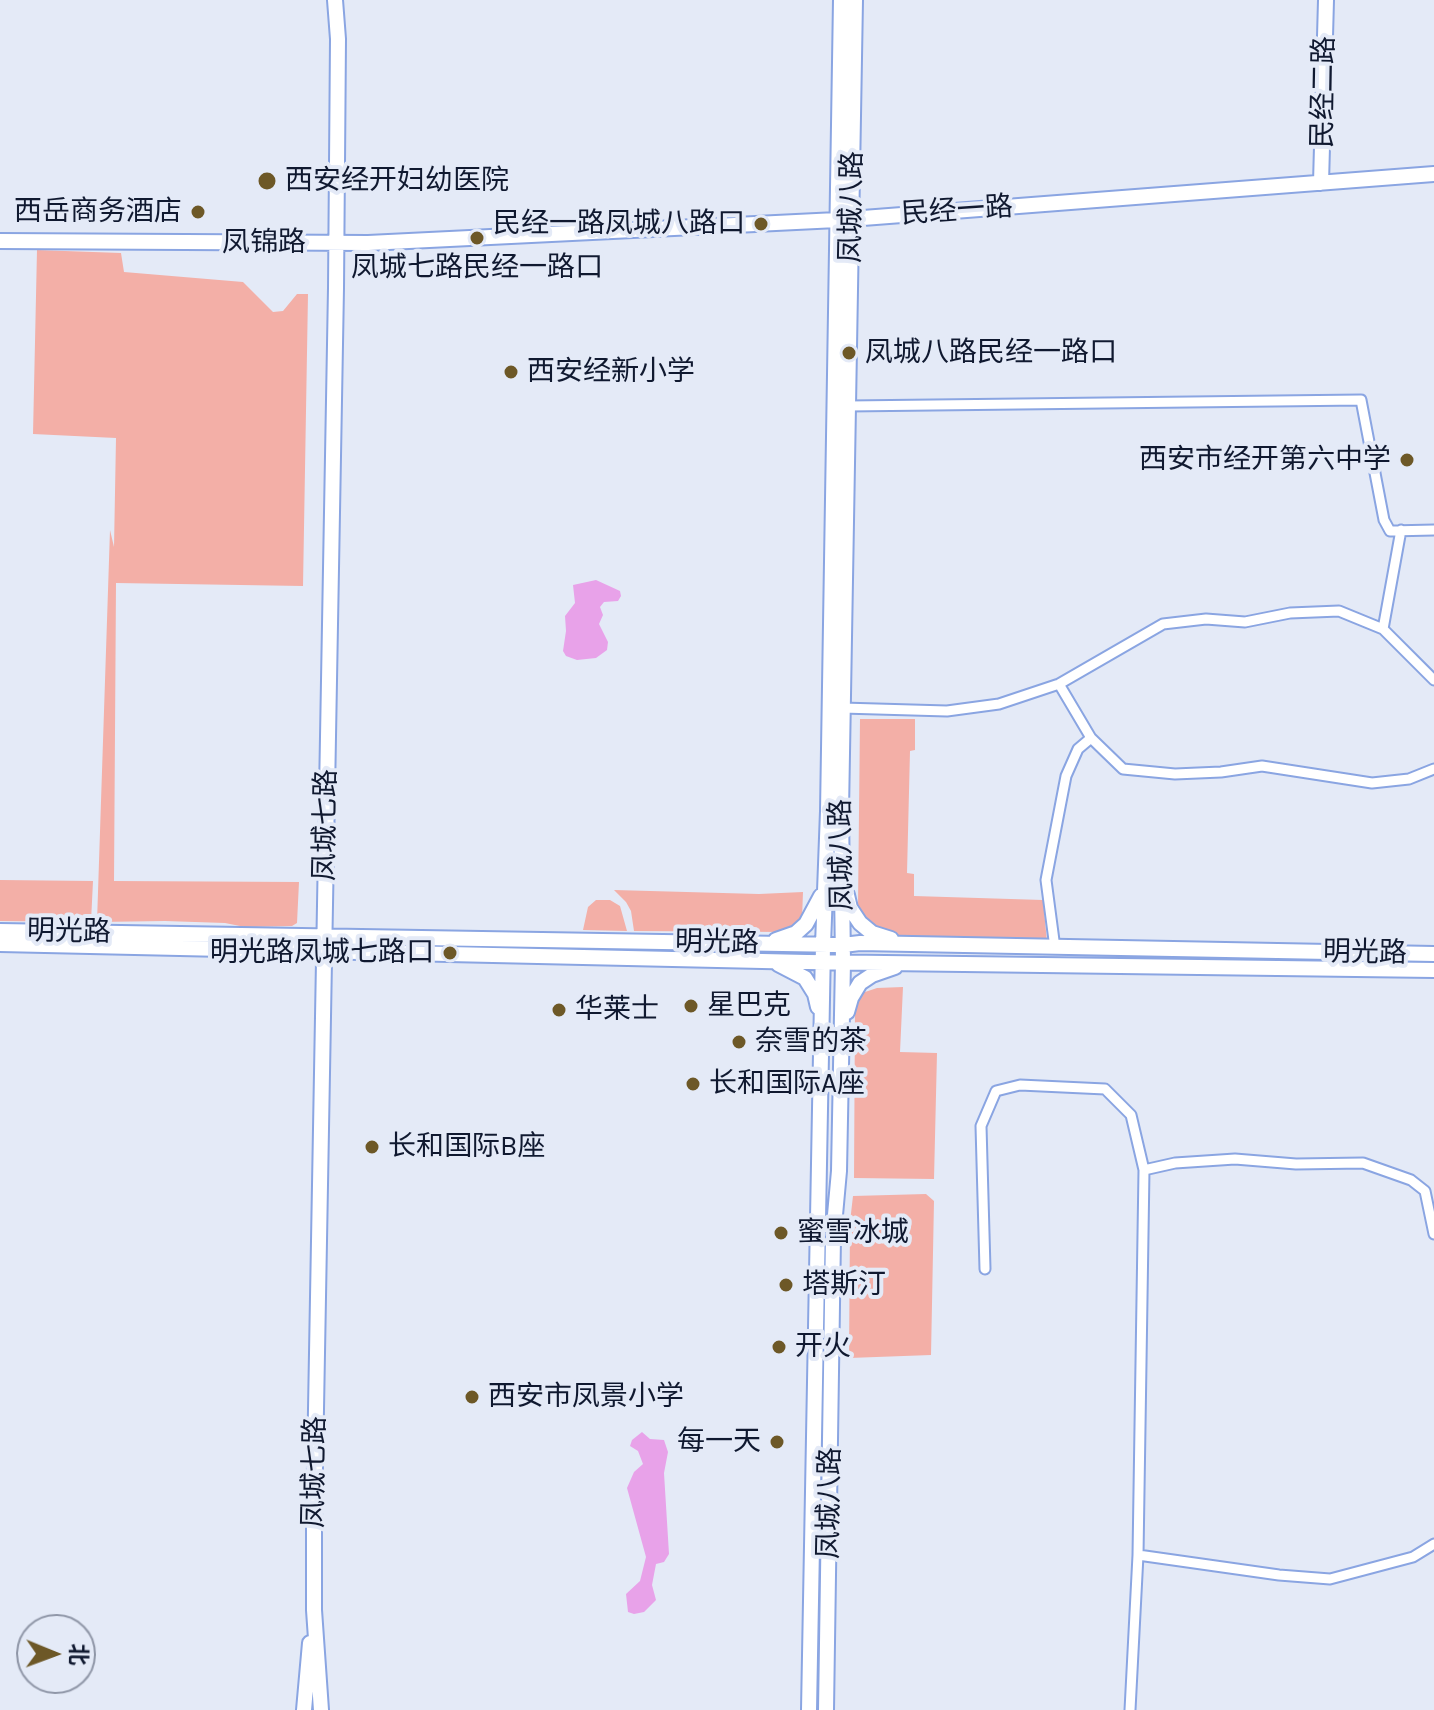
<!DOCTYPE html>
<meta charset="utf-8">
<style>
body{margin:0}
#map{position:relative;width:1434px;height:1710px;overflow:hidden;background:#e4eaf7;font-family:Karla,"Noto Sans SC",sans-serif}
canvas{display:block}
.north{position:absolute;left:16px;top:1614px;width:80px;height:80px;box-sizing:border-box;background:#e4eaf7;border:2px solid #8f96a7;border-radius:50%;rotate:91deg;font-size:22px;font-weight:700;line-height:32px;text-align:center;color:#101930}
.north::after{content:'';display:block;margin:auto;width:28px;height:36px;background:#6d5827;clip-path:polygon(50% 0,100% 100%,50% 72%,0 100%)}
</style>
<div id="map">
<canvas width="1434" height="1710"></canvas>
<div class="north">北</div>
</div>
<script>
const ctx = document.querySelector('canvas').getContext('2d');
ctx.lineJoin = 'round';
function paint(path, color) { ctx.fillStyle = color; ctx.fill(path, 'evenodd'); }
const shape = rows => new Path2D(rows.map(r => 'M' + r).join(''));
function stroke(path, color, width, dash) { ctx.strokeStyle = color; ctx.lineWidth = width; ctx.lineCap = dash ? 'butt' : 'round'; ctx.setLineDash(dash || []); ctx.stroke(path); }
function label(font, color, halo, rows, align = 'center') {
  ctx.font = font + ' Karla,"Noto Sans SC",sans-serif'; ctx.lineWidth = 8; ctx.setLineDash([]); ctx.textBaseline = 'middle'; ctx.strokeStyle = halo; ctx.fillStyle = color; for (const [text, x, y, turn = 0] of rows) {
    ctx.save(); ctx.translate(x, y); ctx.rotate((+turn || 0) * Math.PI / 180); ctx.textAlign = isNaN(turn) ? turn : align; if (halo) ctx.strokeText(text, 0, 0); ctx.fillText(text, 0, 0); ctx.restore();
  }
}
const green = shape([
 [37,250,121,253,124,272,243,282,273,312,283,311,297,294,308,294,303,586,116,583,114,881,299,882,297,923,292,926,245,927,225,923,165,921,97,922,110,530,114,547,116,438,33,434],
 [860,719,915,719,915,750,910,751,907,873,914,874,914,896,1043,900,1047,942,887,940,860,925,858,905],
 [0,880,93,881,91,922,0,921],
 [614,890,759,894,803,892,802,919,794,928,783,932,634,931,631,911,626,902],
 [596,900,610,900,620,906,627,931,583,930,588,907],
 [903,987,900,1052,937,1053,934,1179,854,1178,855,1008,862,993,877,988],
 [926,1194,934,1201,931,1355,849,1358,850,1222,853,1196]
]);
const water = shape([
 [596,580,620,591,621,596,618,601,604,602,600,607,603,615,599,624,608,642,607,650,596,658,577,660,566,656,563,651,566,631,565,616,575,603,573,585],
 [642,1432,650,1439,664,1440,668,1452,664,1473,669,1554,664,1562,656,1564,652,1585,656,1600,644,1612,634,1614,628,1612,626,1594,640,1581,646,1557,627,1488,634,1472,643,1464,638,1451,630,1446,632,1440]
]);
const street = shape([
 [848,406,1361,400,1384,520,1390,531,1434,530],
 [1383,629,1401,530],
 [1059,684,1091,738,1123,769,1175,774,1221,772,1262,766,1372,783,1409,779,1434,769],
 [842,708,947,711,999,704,1059,684,1163,624,1206,619,1245,622,1290,613,1339,611,1383,629,1434,680],
 [1055,948,1046,880,1066,776,1078,749,1091,738],
 [1144,1170,1175,1163,1235,1159,1296,1164,1363,1163,1411,1180,1425,1191,1434,1234],
 [985,1269,981,1126,996,1091,1020,1085,1105,1089,1131,1115,1144,1170,1138,1555,1130,1710],
 [1138,1555,1279,1575,1330,1579,1413,1557,1434,1544]
]);
const secondary = shape([
 [1321,183,1326,0],
 [0,241,368,243,837,220,1434,174],
 [847,895,850,908,860,923,872,933,891,939],
 [0,931,843,945,860,943,1434,954],
 [776,940,796,933,806,924,821,896],
 [0,944,807,962,1434,970],
 [778,964,805,978,815,994,818,1007],
 [847,1012,851,998,860,983,872,975,895,967],
 [304,1710,310,1643],
 [321,1710,314,1610,314,1521,336,288,338,39,335,0],
 [809,1710,823,945,828,811,841,0],
 [826,1710,833,1237,839,1171,843,962,841,811,855,0]
]);
const markers = [
 [267,181,10,"#6d5827"],
 [198,212,8,"#6d5827"],
 [761,224,8,"#6d5827"],
 [477,238,8,"#6d5827"],
 [849,353,8,"#6d5827"],
 [511,372,8,"#6d5827"],
 [1407,460,8,"#6d5827"],
 [450,953,8,"#6d5827"],
 [691,1006,8,"#6d5827"],
 [559,1010,8,"#6d5827"],
 [739,1042,8,"#6d5827"],
 [693,1084,8,"#6d5827"],
 [372,1147,8,"#6d5827"],
 [781,1233,8,"#6d5827"],
 [786,1285,8,"#6d5827"],
 [779,1347,8,"#6d5827"],
 [472,1397,8,"#6d5827"],
 [777,1442,8,"#6d5827"]
];
const streetNames = [
 ["民经二路",1324,92,-89],
 ["凤城八路",852,207,-89],
 ["民经一路",957,211,-4],
 ["凤锦路",264,243],
 ["凤城七路",326,825,-89],
 ["凤城八路",842,855,-91],
 ["明光路",69,932,1],
 ["明光路",717,943,1],
 ["明光路",1365,953,1],
 ["凤城七路",315,1472,-89],
 ["凤城八路",830,1503,-89]
];
const poiNames = [
 ["西安经开妇幼医院",285,181],
 ["西岳商务酒店",182,212,"right"],
 ["民经一路凤城八路口",745,224,"right"],
 ["凤城七路民经一路口",477,268,"center"],
 ["凤城八路民经一路口",865,353],
 ["西安经新小学",527,372],
 ["西安市经开第六中学",1391,460,"right"],
 ["明光路凤城七路口",434,953,"right"],
 ["星巴克",707,1006],
 ["华莱士",575,1010],
 ["奈雪的茶",755,1042],
 ["长和国际A座",709,1084],
 ["长和国际B座",388,1147],
 ["蜜雪冰城",797,1233],
 ["塔斯汀",802,1285],
 ["开火",795,1347],
 ["西安市凤景小学",488,1397],
 ["每一天",761,1442,"right"]
];
paint(green, '#f3afa7');
paint(water, '#e8a2e9');
stroke(street, '#8aa5e2', 13);
stroke(secondary, '#8aa5e2', 18);
stroke(street, '#fff', 9);
stroke(secondary, '#fff', 14);
for (const [x, y, r, color] of markers) { const dot = new Path2D(); dot.arc(x, y, r, 0, 2 * Math.PI); ctx.fillStyle = color; ctx.fill(dot); stroke(dot, '#e4eaf7', 3); }
label('28px', '#101930', '#e4eaf7', streetNames);
label('28px', '#101930', '#e4eaf7', poiNames, 'left');
</script>
